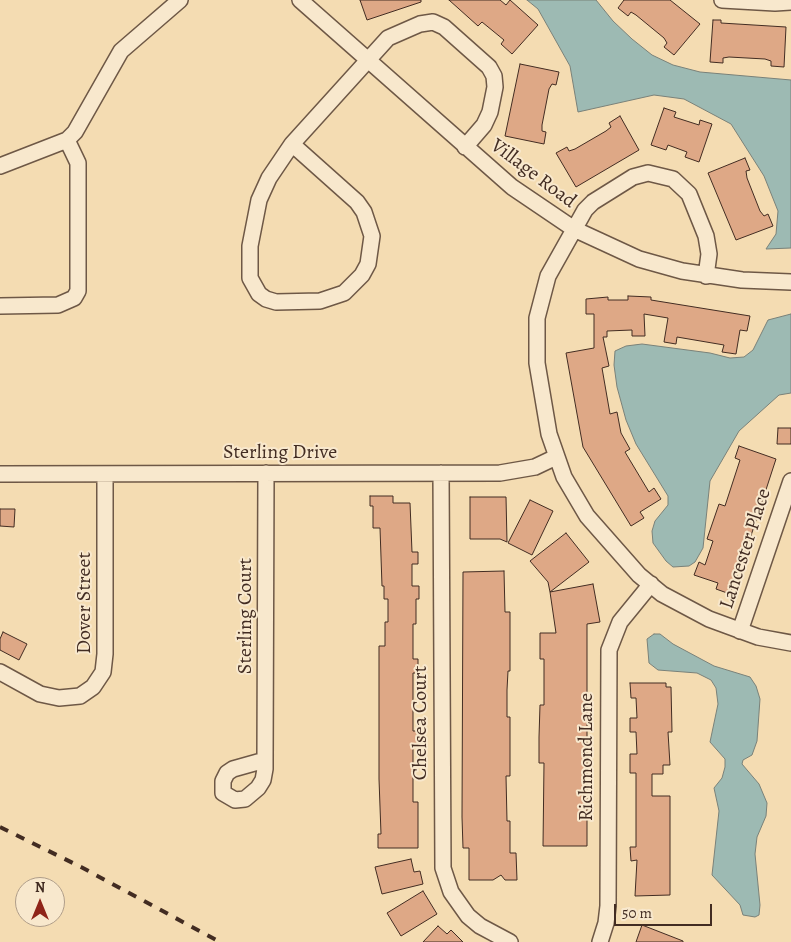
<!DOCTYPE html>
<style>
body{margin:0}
#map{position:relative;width:791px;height:942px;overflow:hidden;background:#f4dcb2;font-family:Alegreya,serif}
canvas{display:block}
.north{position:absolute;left:15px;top:877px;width:50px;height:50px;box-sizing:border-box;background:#f8e8cd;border:1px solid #af9d89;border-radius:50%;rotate:0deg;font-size:14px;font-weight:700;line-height:20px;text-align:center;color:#422c22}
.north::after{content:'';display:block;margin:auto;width:18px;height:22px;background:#8f2418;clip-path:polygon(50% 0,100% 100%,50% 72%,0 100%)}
.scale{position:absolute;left:614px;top:904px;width:98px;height:22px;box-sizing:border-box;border:2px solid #422c22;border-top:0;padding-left:6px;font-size:15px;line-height:18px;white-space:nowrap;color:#422c22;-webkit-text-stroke:4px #f8e8cd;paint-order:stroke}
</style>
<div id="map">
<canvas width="791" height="942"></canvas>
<div class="north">N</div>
<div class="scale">50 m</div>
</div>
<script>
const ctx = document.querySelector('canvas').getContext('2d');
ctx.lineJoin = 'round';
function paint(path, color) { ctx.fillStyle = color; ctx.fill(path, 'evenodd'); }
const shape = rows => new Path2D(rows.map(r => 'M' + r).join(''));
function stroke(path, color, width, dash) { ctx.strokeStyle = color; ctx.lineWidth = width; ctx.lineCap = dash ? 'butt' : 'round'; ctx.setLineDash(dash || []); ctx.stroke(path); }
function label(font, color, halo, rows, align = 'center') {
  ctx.font = font + ' Alegreya,serif'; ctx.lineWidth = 4; ctx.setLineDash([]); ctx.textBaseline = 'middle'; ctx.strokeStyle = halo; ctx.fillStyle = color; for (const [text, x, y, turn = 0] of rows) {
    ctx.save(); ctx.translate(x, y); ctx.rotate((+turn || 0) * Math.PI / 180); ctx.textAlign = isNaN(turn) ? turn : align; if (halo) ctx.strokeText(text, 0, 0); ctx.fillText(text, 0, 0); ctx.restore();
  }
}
const water = shape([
 [527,0,596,0,613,21,632,39,652,55,673,65,700,72,791,80,791,248,766,249,776,234,778,211,764,176,731,124,684,99,654,95,578,112,570,66,538,9,527,0],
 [791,314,791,393,779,395,739,431,710,481,703,548,695,562,689,566,673,567,666,561,653,543,652,531,655,521,668,505,668,496,636,444,626,420,617,387,614,365,615,351,626,346,642,344,710,353,730,358,744,357,753,350,768,320,791,314],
 [654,634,660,634,673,644,714,666,750,677,756,686,760,699,757,741,752,755,743,760,742,764,759,784,767,803,766,816,757,837,755,854,760,905,759,915,755,917,743,915,740,905,712,875,719,811,714,788,722,778,725,767,725,759,710,742,718,704,716,688,711,680,697,673,658,670,649,663,647,639,654,634]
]);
const building = shape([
 [360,0,421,0,421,2,367,20,360,0],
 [449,0,500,0,506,5,510,0,538,25,512,54,501,44,504,40,482,22,478,26,449,0],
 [624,0,670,0,700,24,674,55,664,47,667,43,664,38,636,15,631,12,628,16,618,8,624,0],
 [713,20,721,20,721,23,786,27,784,67,771,66,771,61,765,59,729,57,723,58,723,63,710,62,713,20],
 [520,64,559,72,556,85,552,84,549,89,542,125,542,131,546,132,544,144,505,136,520,64],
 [664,108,676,112,674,117,699,125,700,120,712,124,699,162,685,157,687,152,668,145,666,150,651,145,664,108],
 [620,116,639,150,576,187,556,153,567,147,569,151,575,149,606,131,611,127,609,123,620,116],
 [745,158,750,170,746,171,747,178,760,211,764,216,768,214,773,226,736,240,708,173,745,158],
 [628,296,651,297,651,300,750,316,747,331,740,330,736,354,722,352,724,345,677,337,676,344,664,342,668,318,644,314,645,336,632,336,632,330,607,331,607,337,603,337,609,366,602,368,610,414,617,412,621,433,630,449,625,452,649,492,654,488,661,499,640,512,644,518,631,526,583,447,566,353,594,348,594,314,586,314,586,299,608,297,608,300,628,300,628,296],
 [778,428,791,428,791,444,777,444,778,428],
 [739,446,776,459,745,554,742,553,736,572,738,573,730,594,716,589,718,583,694,575,699,562,705,565,713,541,707,539,719,504,725,506,740,460,735,458,739,446],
 [370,496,393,496,393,503,410,503,412,552,418,552,418,564,412,564,412,586,419,586,419,599,416,599,416,624,413,624,413,659,418,659,418,673,413,673,413,731,419,731,419,744,413,744,413,802,418,802,418,848,378,848,378,834,381,834,379,779,379,646,385,646,385,622,388,622,388,599,384,599,384,586,382,586,380,528,373,528,373,506,370,506,370,496],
 [470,497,506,497,507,542,500,539,470,539,470,497],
 [530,500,553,511,532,555,508,543,530,500],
 [0,509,15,509,14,527,0,526,0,509],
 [566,533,589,562,550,592,548,582,530,561,566,533],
 [504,571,505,612,510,612,510,671,508,671,507,690,507,717,510,717,510,776,506,776,507,821,510,821,510,853,516,853,517,880,505,880,501,875,493,880,469,880,469,848,463,848,462,817,463,572,504,571],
 [593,584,600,622,587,624,587,846,543,846,544,763,539,763,539,737,540,705,544,705,544,659,540,659,540,633,556,633,550,592,593,584],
 [3,632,27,644,19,660,0,650,0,639,3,632],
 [630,683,666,683,666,687,671,687,672,732,668,732,670,765,663,765,663,774,652,774,652,796,670,796,670,895,635,896,637,860,631,861,630,847,636,847,636,773,630,773,630,754,637,754,636,732,630,732,630,718,637,718,636,698,631,698,630,683],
 [411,859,414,872,420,871,423,884,382,894,375,867,411,859],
 [423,891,437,914,401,936,387,913,423,891],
 [642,925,683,941,683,942,636,942,642,925],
 [438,926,447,934,451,930,463,942,423,942,438,926]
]);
const minor = shape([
 [300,0,512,187,574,229,639,259,682,271,742,280,791,282],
 [722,0,775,3],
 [775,0,775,3,791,2],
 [67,140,75,132,121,51,180,0],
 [292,144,357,202,364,212,372,236,368,264,362,275,344,293,320,301,276,302,266,299,259,294,250,278,250,246,259,200,269,178,292,144],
 [292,144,388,38,420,24,433,22,444,27,489,67,494,76,495,87,490,112,484,125,465,147],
 [0,166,67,140,78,163,78,291,74,298,58,305,0,306],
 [706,276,709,254,706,236,689,194,673,179,648,173,633,177,593,202,585,210,548,276,537,318,537,363,549,434,564,477,587,516,639,575,662,594,709,619,758,637,791,643],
 [441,473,443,868,451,892,468,916,480,926,510,942],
 [0,474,500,473,535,467,556,457],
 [740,631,791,481],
 [0,672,40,694,59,698,80,696,93,687,103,672,105,654,105,474],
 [265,760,233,769,227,773,223,781,223,793,235,800,245,799,258,788,263,780,265,769,265,760,266,473],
 [600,942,606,923,608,906,609,650,620,622,651,584]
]);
const rail = shape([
 [0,827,81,867,220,942]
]);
const streetNames = [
 ["Village Road",533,174,37],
 ["Sterling Drive",280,453],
 ["Lancester Place",746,549,-72],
 ["Dover Street",85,603,-90],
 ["Sterling Court",246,616,-90],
 ["Chelsea Court",421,723,-90],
 ["Richmond Lane",587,757,-90]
];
paint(water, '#9dbab3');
stroke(water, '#798179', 1);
paint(building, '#dea886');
stroke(building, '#422c22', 1);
stroke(minor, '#6e5846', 18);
stroke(minor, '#f8e8cd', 15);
stroke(rail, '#422c22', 4, [9, 9]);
label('20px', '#422c22', '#f8e8cd', streetNames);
</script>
